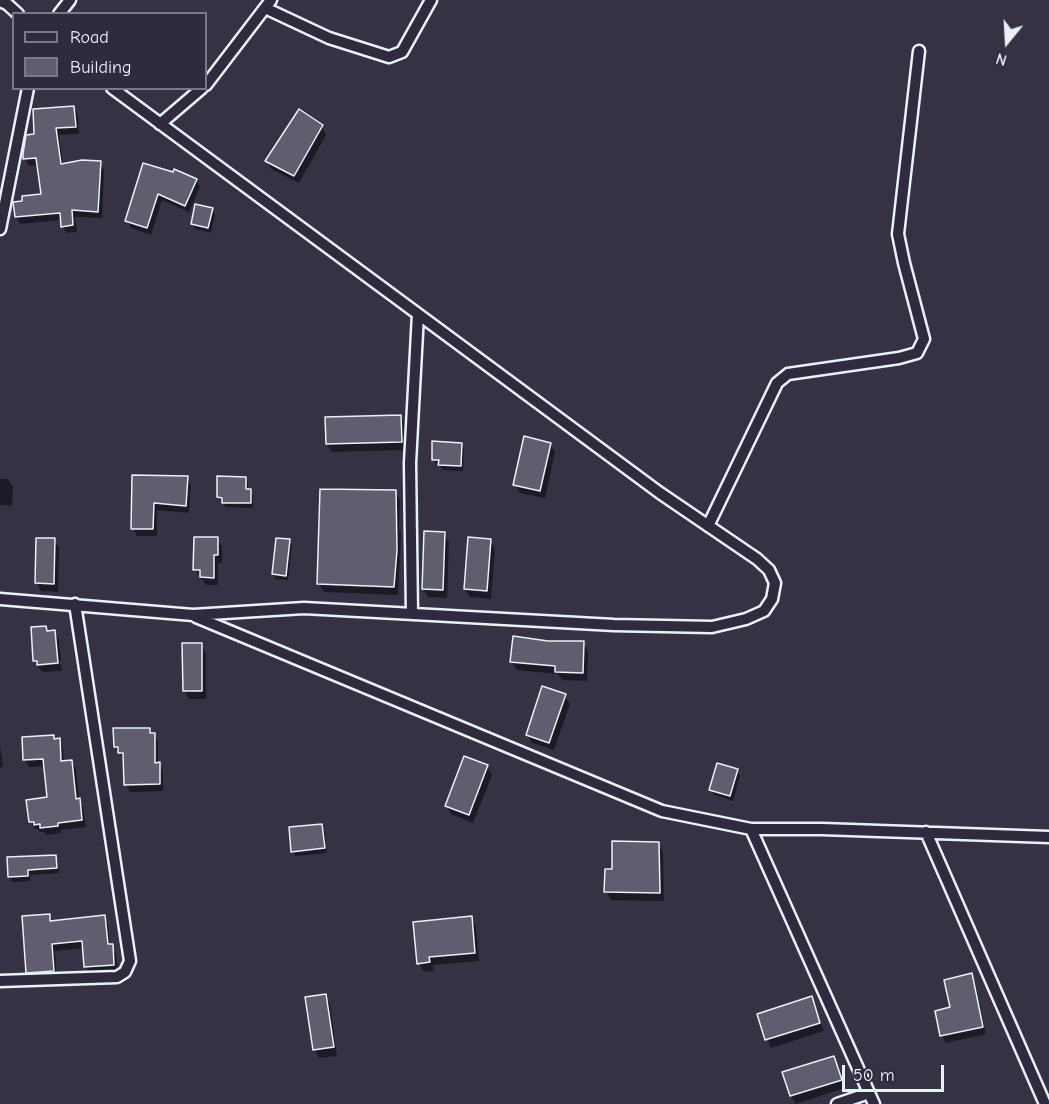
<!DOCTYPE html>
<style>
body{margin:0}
#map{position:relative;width:1049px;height:1104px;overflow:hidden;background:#363244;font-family:"Comic Neue",sans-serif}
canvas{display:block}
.legend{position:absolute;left:12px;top:12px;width:195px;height:78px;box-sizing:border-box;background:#2f2a3d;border:2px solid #797a88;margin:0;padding:8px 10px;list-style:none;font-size:18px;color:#e8f1f8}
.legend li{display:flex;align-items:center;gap:12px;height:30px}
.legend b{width:30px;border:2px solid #797a88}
.north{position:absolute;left:977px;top:12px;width:60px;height:60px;-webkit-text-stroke:4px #2f2a3d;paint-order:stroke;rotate:198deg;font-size:16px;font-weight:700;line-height:24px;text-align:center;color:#e8f1f8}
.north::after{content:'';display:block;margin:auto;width:21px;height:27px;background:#e8f1f8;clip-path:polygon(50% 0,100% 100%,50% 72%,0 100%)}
.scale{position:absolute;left:842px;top:1065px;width:102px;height:27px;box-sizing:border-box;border:3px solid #e8f1f8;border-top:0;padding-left:8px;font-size:18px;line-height:21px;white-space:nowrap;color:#e8f1f8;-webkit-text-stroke:4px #2f2a3d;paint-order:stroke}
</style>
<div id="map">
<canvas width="1049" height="1104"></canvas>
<ul class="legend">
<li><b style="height:8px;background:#2f2a3d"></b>Road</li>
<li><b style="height:16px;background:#605e6e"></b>Building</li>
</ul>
<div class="north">N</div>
<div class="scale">50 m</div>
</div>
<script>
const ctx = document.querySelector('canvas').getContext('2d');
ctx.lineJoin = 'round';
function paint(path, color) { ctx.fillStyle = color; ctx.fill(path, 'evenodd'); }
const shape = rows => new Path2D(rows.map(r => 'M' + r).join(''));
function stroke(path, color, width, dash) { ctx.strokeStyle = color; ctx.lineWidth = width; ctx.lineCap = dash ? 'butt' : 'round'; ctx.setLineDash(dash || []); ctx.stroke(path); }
const shadow = shape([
 [74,108,78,115,79,134,59,135,63,165,100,163,104,170,102,218,75,217,77,232,67,233,62,226,62,220,20,224,16,217,15,203,43,195,38,165,29,166,25,159,36,135],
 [322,126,326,135,299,183,271,169,267,161],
 [144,165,196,180,200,187,189,212,162,200,151,235,131,228,127,221],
 [212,209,215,215,211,233,195,229,192,224],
 [400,416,405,424,406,450,332,452,327,444,326,418],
 [461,444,464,449,463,471,443,470,440,465,436,465,433,459],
 [550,444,555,452,545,498,520,493,515,484],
 [134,477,187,478,191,485,189,513,157,510,157,536,137,536,133,528],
 [245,478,248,483,248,491,253,496,253,508,226,507,218,497],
 [0,479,8,479,13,487,12,506,0,505],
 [395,492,400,500,399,530,401,533,398,595,324,592,319,584],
 [444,534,449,542,447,598,428,597,423,589],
 [217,539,222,547,222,563,218,563,218,585,206,585,194,569],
 [54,540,59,548,58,592,41,591,37,583],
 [490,540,495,549,491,599,470,597,465,589],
 [289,541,292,546,288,580,276,579,273,574],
 [46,627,48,632,54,631,59,640,61,661,37,663,37,666,34,661],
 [548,642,583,643,588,651,587,681,562,680,558,674,517,670,512,662],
 [201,645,206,653,206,699,189,699,184,690],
 [61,664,62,671,43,672,37,666],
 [565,696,570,704,554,750,532,743,527,734],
 [149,729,158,741,158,763,163,771,163,791,130,792,126,785,124,760,115,747],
 [53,737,55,740,59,740,63,748,64,762,72,761,76,769,79,799,83,808,86,827,61,830,61,833,46,835,44,832,40,832,38,829,35,829,31,822,49,799,46,766,29,767,25,760],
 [0,745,3,767,0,767],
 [487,766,492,775,473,823,451,814,446,806],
 [737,770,740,776,733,801,714,795,710,790],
 [322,826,325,831,327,853,295,856,292,851],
 [658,844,663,852,664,901,611,900,606,891],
 [55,856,58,862,59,873,30,875,30,881,12,882,9,876],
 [49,916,53,922,104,917,108,925,110,946,116,954,118,973,90,974,85,966,84,948,55,951,57,979,32,980,28,972],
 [471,917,476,926,479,961,433,965,434,971,424,972,419,963],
 [971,975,975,982,986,1034,946,1043,942,1035,952,1008],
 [325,996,330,1004,337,1056,319,1058,315,1050,307,998],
 [811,998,824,1031,771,1048,758,1015],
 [833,1058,845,1088,796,1104,791,1096]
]);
const building = shape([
 [74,106,76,127,56,128,61,164,82,160,101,161,98,212,72,210,73,225,61,227,60,213,15,217,13,202,22,201,22,196,41,194,36,158,23,159,23,154,26,135,34,134,33,109,74,106],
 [299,109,323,125,294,176,265,161,299,109],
 [143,163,173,172,174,169,197,179,185,206,158,194,147,228,125,221,143,163],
 [195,204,213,208,208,228,191,224,195,204],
 [401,415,402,442,326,444,325,417,401,415],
 [524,436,551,443,540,491,513,485,524,436],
 [432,441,462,443,461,466,438,465,439,460,432,460,432,441],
 [132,475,188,476,186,506,154,503,153,529,131,529,132,475],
 [217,476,246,477,246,489,251,489,251,503,222,503,222,498,217,497,217,476],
 [320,489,396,490,397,550,394,587,317,584,320,489],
 [424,531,445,532,443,590,422,589,424,531],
 [194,537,218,537,218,555,214,555,214,578,200,577,200,570,193,570,194,537],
 [468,537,491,539,487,591,464,589,468,537],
 [36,538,55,538,54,584,35,583,36,538],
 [276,538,290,539,286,576,272,574,276,538],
 [46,626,47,631,55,630,58,663,37,665,37,661,33,661,31,627,46,626],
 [513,636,548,641,584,641,583,673,555,672,555,666,510,662,513,636],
 [182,643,202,643,202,691,183,691,182,643],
 [542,686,566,694,549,743,526,735,542,686],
 [113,728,150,728,150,733,155,733,155,763,160,762,160,784,124,785,123,753,118,753,118,747,114,747,113,728],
 [54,735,54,739,60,738,61,761,72,760,76,799,80,798,82,820,58,823,58,826,40,828,40,824,34,825,34,822,29,822,26,800,47,797,43,759,23,760,22,737,54,735],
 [464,756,488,765,469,815,445,806,464,756],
 [717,763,738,769,730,796,709,790,717,763],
 [322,824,325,848,291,852,289,827,322,824],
 [612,841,659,842,660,893,604,892,605,869,612,869,612,841],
 [56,855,57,868,28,870,28,876,8,877,7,857,56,855],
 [50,914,50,921,105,915,108,944,113,944,114,965,84,967,82,941,52,944,54,971,26,973,22,916,50,914],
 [472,916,475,953,429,957,430,962,417,964,413,922,472,916],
 [972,973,983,1027,940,1036,935,1011,950,1007,944,980,972,973],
 [326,994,334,1047,313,1050,305,997,326,994],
 [812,996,820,1023,765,1040,757,1014,812,996],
 [834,1056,842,1080,790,1096,782,1072,834,1056]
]);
const street = shape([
 [0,1,7,4,18,14],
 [265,8,329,38,389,57,402,52,431,0],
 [59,14,70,0],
 [206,85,271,0],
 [112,88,418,314,410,463,412,614],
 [160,124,202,88],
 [0,229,28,88],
 [708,526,777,383,788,374,899,358,917,353,924,339,904,263,898,234,919,51],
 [0,599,193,615,304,608,614,625,712,627,746,619,764,611,772,599,775,583,769,570,757,559,660,493,418,314],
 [196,617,662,811,751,829,822,829,1049,837],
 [751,829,874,1104],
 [926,832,1045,1104],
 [0,981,117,977,125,972,130,961,75,604],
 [837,1104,869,1093]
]);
paint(shadow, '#0007');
paint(building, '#605e6e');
stroke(building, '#e8f1f8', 1.5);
stroke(street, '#e8f1f8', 15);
stroke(street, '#2f2a3d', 10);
</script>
